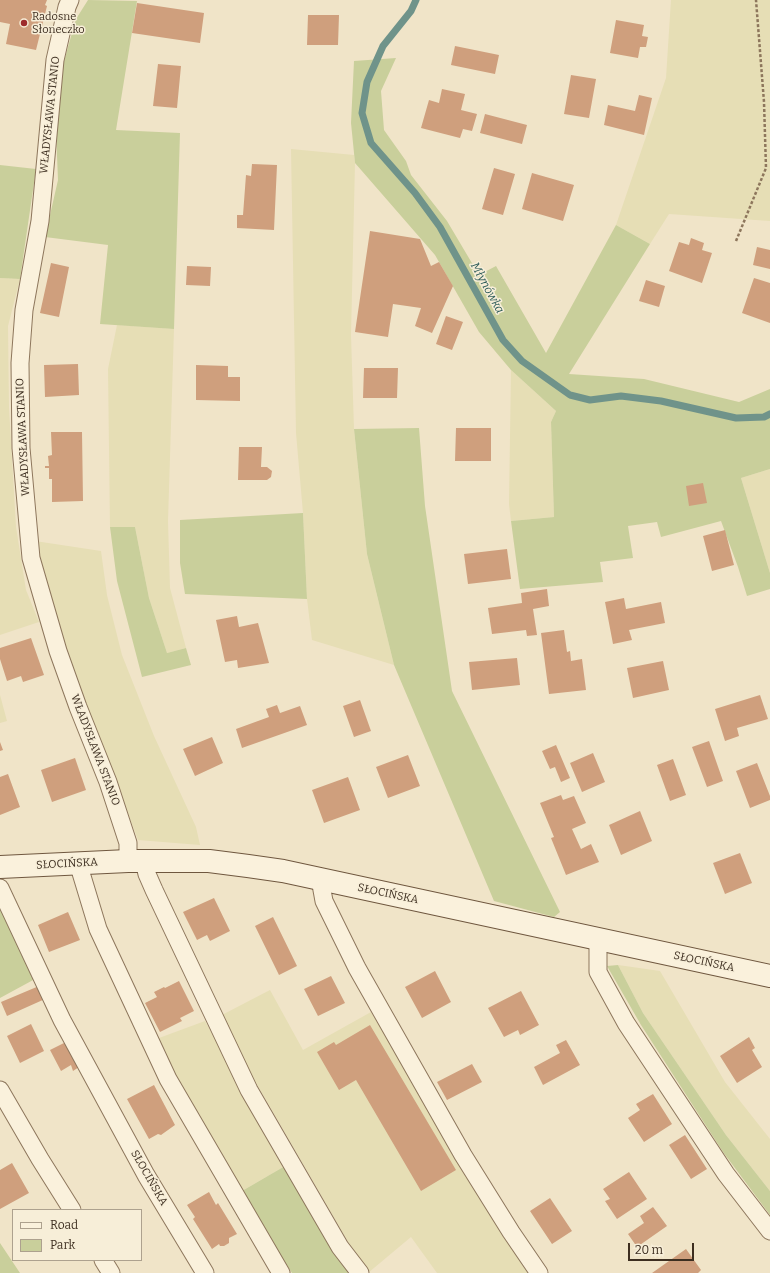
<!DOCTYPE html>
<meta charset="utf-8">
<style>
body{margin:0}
#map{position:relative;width:770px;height:1273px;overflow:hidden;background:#f0e4c8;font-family:Bitter,serif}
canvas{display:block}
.legend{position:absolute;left:12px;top:1209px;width:130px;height:52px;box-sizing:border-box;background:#f7eed8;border:1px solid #ada18e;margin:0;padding:5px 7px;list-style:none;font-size:12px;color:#3d2e20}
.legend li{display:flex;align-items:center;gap:8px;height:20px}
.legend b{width:20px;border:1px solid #ada18e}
.scale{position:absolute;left:628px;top:1243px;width:66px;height:18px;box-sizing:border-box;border:2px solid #3d2e20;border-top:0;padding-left:5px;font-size:12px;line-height:14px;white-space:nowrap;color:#3d2e20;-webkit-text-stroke:3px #f7eed8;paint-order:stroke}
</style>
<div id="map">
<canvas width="770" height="1273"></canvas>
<ul class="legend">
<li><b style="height:5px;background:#faf1dc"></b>Road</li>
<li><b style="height:11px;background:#c9cf9b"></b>Park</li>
</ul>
<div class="scale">20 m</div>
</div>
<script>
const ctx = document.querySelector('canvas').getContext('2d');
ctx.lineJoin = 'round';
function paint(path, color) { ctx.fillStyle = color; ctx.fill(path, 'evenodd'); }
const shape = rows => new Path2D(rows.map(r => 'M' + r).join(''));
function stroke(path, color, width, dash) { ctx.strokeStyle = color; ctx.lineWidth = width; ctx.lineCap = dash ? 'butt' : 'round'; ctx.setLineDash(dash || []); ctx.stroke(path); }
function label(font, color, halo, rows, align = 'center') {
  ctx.font = font + ' Bitter,serif'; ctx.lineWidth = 3; ctx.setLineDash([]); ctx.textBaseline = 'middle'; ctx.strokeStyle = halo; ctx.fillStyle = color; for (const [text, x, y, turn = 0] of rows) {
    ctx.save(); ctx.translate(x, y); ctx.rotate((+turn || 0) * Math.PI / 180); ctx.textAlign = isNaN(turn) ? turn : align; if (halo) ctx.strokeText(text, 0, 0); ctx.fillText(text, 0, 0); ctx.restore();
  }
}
const farmland = shape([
 [671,0,770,0,770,221,669,214,650,244,616,225,666,78],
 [291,149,354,155,355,163,351,335,354,429,367,554,394,665,312,640,307,599,303,513,296,433],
 [0,278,20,279,8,326,9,408,16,527,26,590,39,622,0,635],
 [117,325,174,329,168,521,170,588,186,648,167,653,149,598,135,527,110,527,108,369],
 [511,370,556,411,551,422,554,517,511,521,509,504],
 [770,469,770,573,741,478],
 [35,541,101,551,107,595,122,655,154,736,196,827,200,845,138,840,67,653],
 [0,695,7,721,0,723],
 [618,965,660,971,725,1082,770,1139,770,1191,726,1135,643,1013],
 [270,990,303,1050,371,1012,466,1173,530,1273,437,1273,411,1237,368,1273,366,1273,218,1017],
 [205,1021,285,1166,235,1195,193,1112,159,1038]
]);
const green = shape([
 [88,0,137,1,116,130,180,133,174,329,100,324,108,245,45,237,58,180,56,131,60,75,76,19],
 [396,58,381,91,384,130,406,161,411,175,447,221,479,275,496,266,546,353,616,225,650,244,569,374,644,379,739,402,770,389,770,469,741,478,770,573,770,589,747,596,738,567,721,521,661,537,657,522,628,526,633,558,600,562,603,582,520,589,511,521,554,517,551,422,556,411,511,370,479,332,435,255,355,163,351,123,354,61],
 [0,165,36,169,20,279,0,278],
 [419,428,425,506,452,691,560,912,554,917,494,901,394,665,367,554,354,429],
 [303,513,307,599,185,594,180,563,180,520],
 [110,527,135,527,149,598,167,653,186,648,191,665,142,677,117,581],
 [0,902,35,979,0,998],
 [618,965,643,1013,726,1135,770,1191,770,1215,723,1152,641,1025,607,966],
 [285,1166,350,1273,292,1273,277,1250,242,1191],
 [0,1243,20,1273,0,1273]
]);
const stream = shape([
 [416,0,411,11,383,46,367,82,362,113,371,143,415,193,440,227,503,340,522,361,570,395,590,400,621,396,661,401,736,418,764,417,770,414]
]);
const building = shape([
 [0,0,47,0,45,5,47,6,36,50,6,44,10,24,0,22],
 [137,3,204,13,200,43,132,33],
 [308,15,339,15,338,45,307,45],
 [616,20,644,25,642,36,648,37,646,47,640,47,638,58,610,53],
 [455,46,499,55,495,74,451,65],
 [158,64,181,66,177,108,153,106],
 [571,75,596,79,589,118,564,114],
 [442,89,465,94,461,110,477,114,472,131,463,129,460,138,421,128,429,100,439,103],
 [639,95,652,98,644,135,604,125,608,105,635,111],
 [485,114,527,125,522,144,480,133],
 [252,164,277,165,274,230,237,228,237,215,243,215,246,175,251,176],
 [494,168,515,174,503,215,482,209],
 [532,173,574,185,563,221,522,209],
 [370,231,420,239,431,266,439,262,453,286,432,333,415,326,421,308,393,304,388,337,355,332],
 [691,238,704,243,702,250,712,253,702,283,669,271,679,242,689,245],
 [757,247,770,250,770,269,753,265],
 [51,263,69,267,59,317,40,313],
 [187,266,211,267,210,286,186,285],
 [754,278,770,283,770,323,742,313],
 [646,280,665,286,659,307,639,301],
 [446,316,463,322,452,350,436,344],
 [78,364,79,395,45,397,44,365],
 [196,365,228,366,228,377,240,377,240,401,196,400],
 [364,368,398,368,397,398,363,398],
 [456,428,491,428,491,461,455,461],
 [51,432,82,432,83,501,52,502,52,479,49,479,49,468,45,468,45,466,49,466,48,456,52,455],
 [239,447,262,447,261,467,267,467,272,471,271,477,267,480,238,480],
 [703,483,707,503,689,506,686,486],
 [725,530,734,565,712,571,703,536],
 [507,549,511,579,468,584,464,554],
 [547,589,549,606,533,609,537,635,527,636,526,630,492,634,488,608,522,603,521,593],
 [624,598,626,609,661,602,665,623,629,630,632,640,613,644,605,602],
 [237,616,239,627,258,623,269,663,238,668,237,660,225,662,216,620],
 [564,630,567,652,570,651,571,661,582,659,586,690,549,694,541,633],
 [31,638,44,675,23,682,21,676,7,681,0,659,0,648],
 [517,658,520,685,472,690,469,662],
 [663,661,669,690,633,698,627,668],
 [760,695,768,719,737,728,739,736,725,741,715,709],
 [360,700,371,731,354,737,343,706],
 [277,705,280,713,300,706,307,725,242,748,236,729,269,717,266,709],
 [212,737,223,763,195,776,183,749],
 [709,741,723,781,707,787,692,747],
 [0,742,3,750,0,751],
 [556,745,570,778,561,782,555,767,550,769,542,751],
 [593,753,605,782,582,792,570,763],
 [408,755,420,786,388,798,376,767],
 [75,758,86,790,52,802,41,770],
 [673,759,686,795,670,801,657,765],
 [757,763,770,796,770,800,750,808,736,771],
 [8,774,20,807,0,815,0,777],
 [348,777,360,810,324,823,312,790],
 [561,795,563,800,574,796,586,823,572,829,581,849,591,844,599,862,566,875,551,838,554,837,540,803],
 [640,811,652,841,621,855,609,825],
 [740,853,752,883,725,894,713,863],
 [214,898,230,931,210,941,207,935,197,940,183,912],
 [68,912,80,940,49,952,38,925],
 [273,917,297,966,279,975,255,926],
 [435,971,451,1002,422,1018,405,987],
 [331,976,345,1003,318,1016,304,989],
 [179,981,194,1011,180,1018,182,1021,160,1032,145,1003,157,997,154,992,164,987,165,988],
 [39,986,45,999,7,1016,1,1002],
 [521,991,539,1025,520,1035,518,1030,504,1037,488,1008],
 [31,1024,44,1051,20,1063,7,1036],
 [370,1025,456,1170,421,1191,356,1080,339,1090,317,1052,334,1042,336,1045],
 [749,1037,755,1048,752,1050,762,1067,737,1083,720,1056],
 [566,1040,580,1065,543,1085,534,1067,560,1053,556,1045],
 [66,1042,79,1067,73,1071,71,1065,61,1071,50,1050],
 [472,1064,482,1082,447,1100,437,1082],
 [154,1085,175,1125,161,1135,158,1134,149,1139,127,1099],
 [653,1094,672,1124,644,1142,628,1118,640,1110,636,1104],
 [685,1135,707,1169,691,1179,669,1145],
 [12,1163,29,1193,0,1209,0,1170],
 [629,1172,647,1199,617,1219,605,1201,610,1199,603,1189],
 [209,1192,216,1205,218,1203,237,1234,229,1238,229,1243,224,1246,220,1246,219,1244,212,1249,193,1219,195,1217,187,1205],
 [550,1198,572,1231,552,1244,530,1211],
 [653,1207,667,1226,637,1247,628,1234,644,1223,640,1216],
 [686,1249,701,1270,698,1273,652,1273]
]);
const path = shape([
 [736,241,766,168,764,102,756,0]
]);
const street = shape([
 [70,0,67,7,55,60,40,221,24,310,20,363,21,448,31,558,58,651,78,707,108,782,128,843,128,861],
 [144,861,147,874,154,890,249,1090,340,1247,360,1273],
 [78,863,98,929,168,1079,281,1273],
 [320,879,324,901,357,968,463,1155,511,1232,539,1273],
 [0,888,62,1020,146,1175,205,1273],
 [598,940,598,972,626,1023,726,1174,770,1231],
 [0,1090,40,1159,72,1210],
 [103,1260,111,1273]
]);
const secondary = shape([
 [0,867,128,861,209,861,248,866,283,871,320,879,770,976]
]);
const markers = [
 [24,23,4,"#9e2a2b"]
];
const poiNames = [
 ["Radosne",32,17],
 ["Słoneczko",32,30]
];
const streetNames = [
 ["WŁADYSŁAWA STANIO",50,115,-84],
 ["WŁADYSŁAWA STANIO",23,437,-93],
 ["WŁADYSŁAWA STANIO",95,750,69],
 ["SŁOCIŃSKA",67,864,-3],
 ["SŁOCIŃSKA",388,894,12],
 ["SŁOCIŃSKA",704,962,12],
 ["SŁOCIŃSKA",149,1178,60]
];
const waterNames = [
 ["Młynówka",487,288,61]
];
paint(farmland, '#e6deb5');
paint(green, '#c9cf9b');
stroke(stream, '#6f938a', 7);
paint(building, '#cf9f7d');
stroke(street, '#8d765c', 19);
stroke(secondary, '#6f573f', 24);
stroke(path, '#8d765c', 2.5, [3, 2]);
stroke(street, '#faf1dc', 17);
stroke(secondary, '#faf1dc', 22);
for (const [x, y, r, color] of markers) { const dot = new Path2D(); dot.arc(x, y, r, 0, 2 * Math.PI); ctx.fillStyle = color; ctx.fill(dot); stroke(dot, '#f7eed8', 1.5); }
label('11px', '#3d2e20', '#f7eed8', poiNames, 'left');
label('11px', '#3d2e20', '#f7eed8', streetNames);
label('italic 12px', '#2f5d5a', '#f7eed8', waterNames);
</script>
